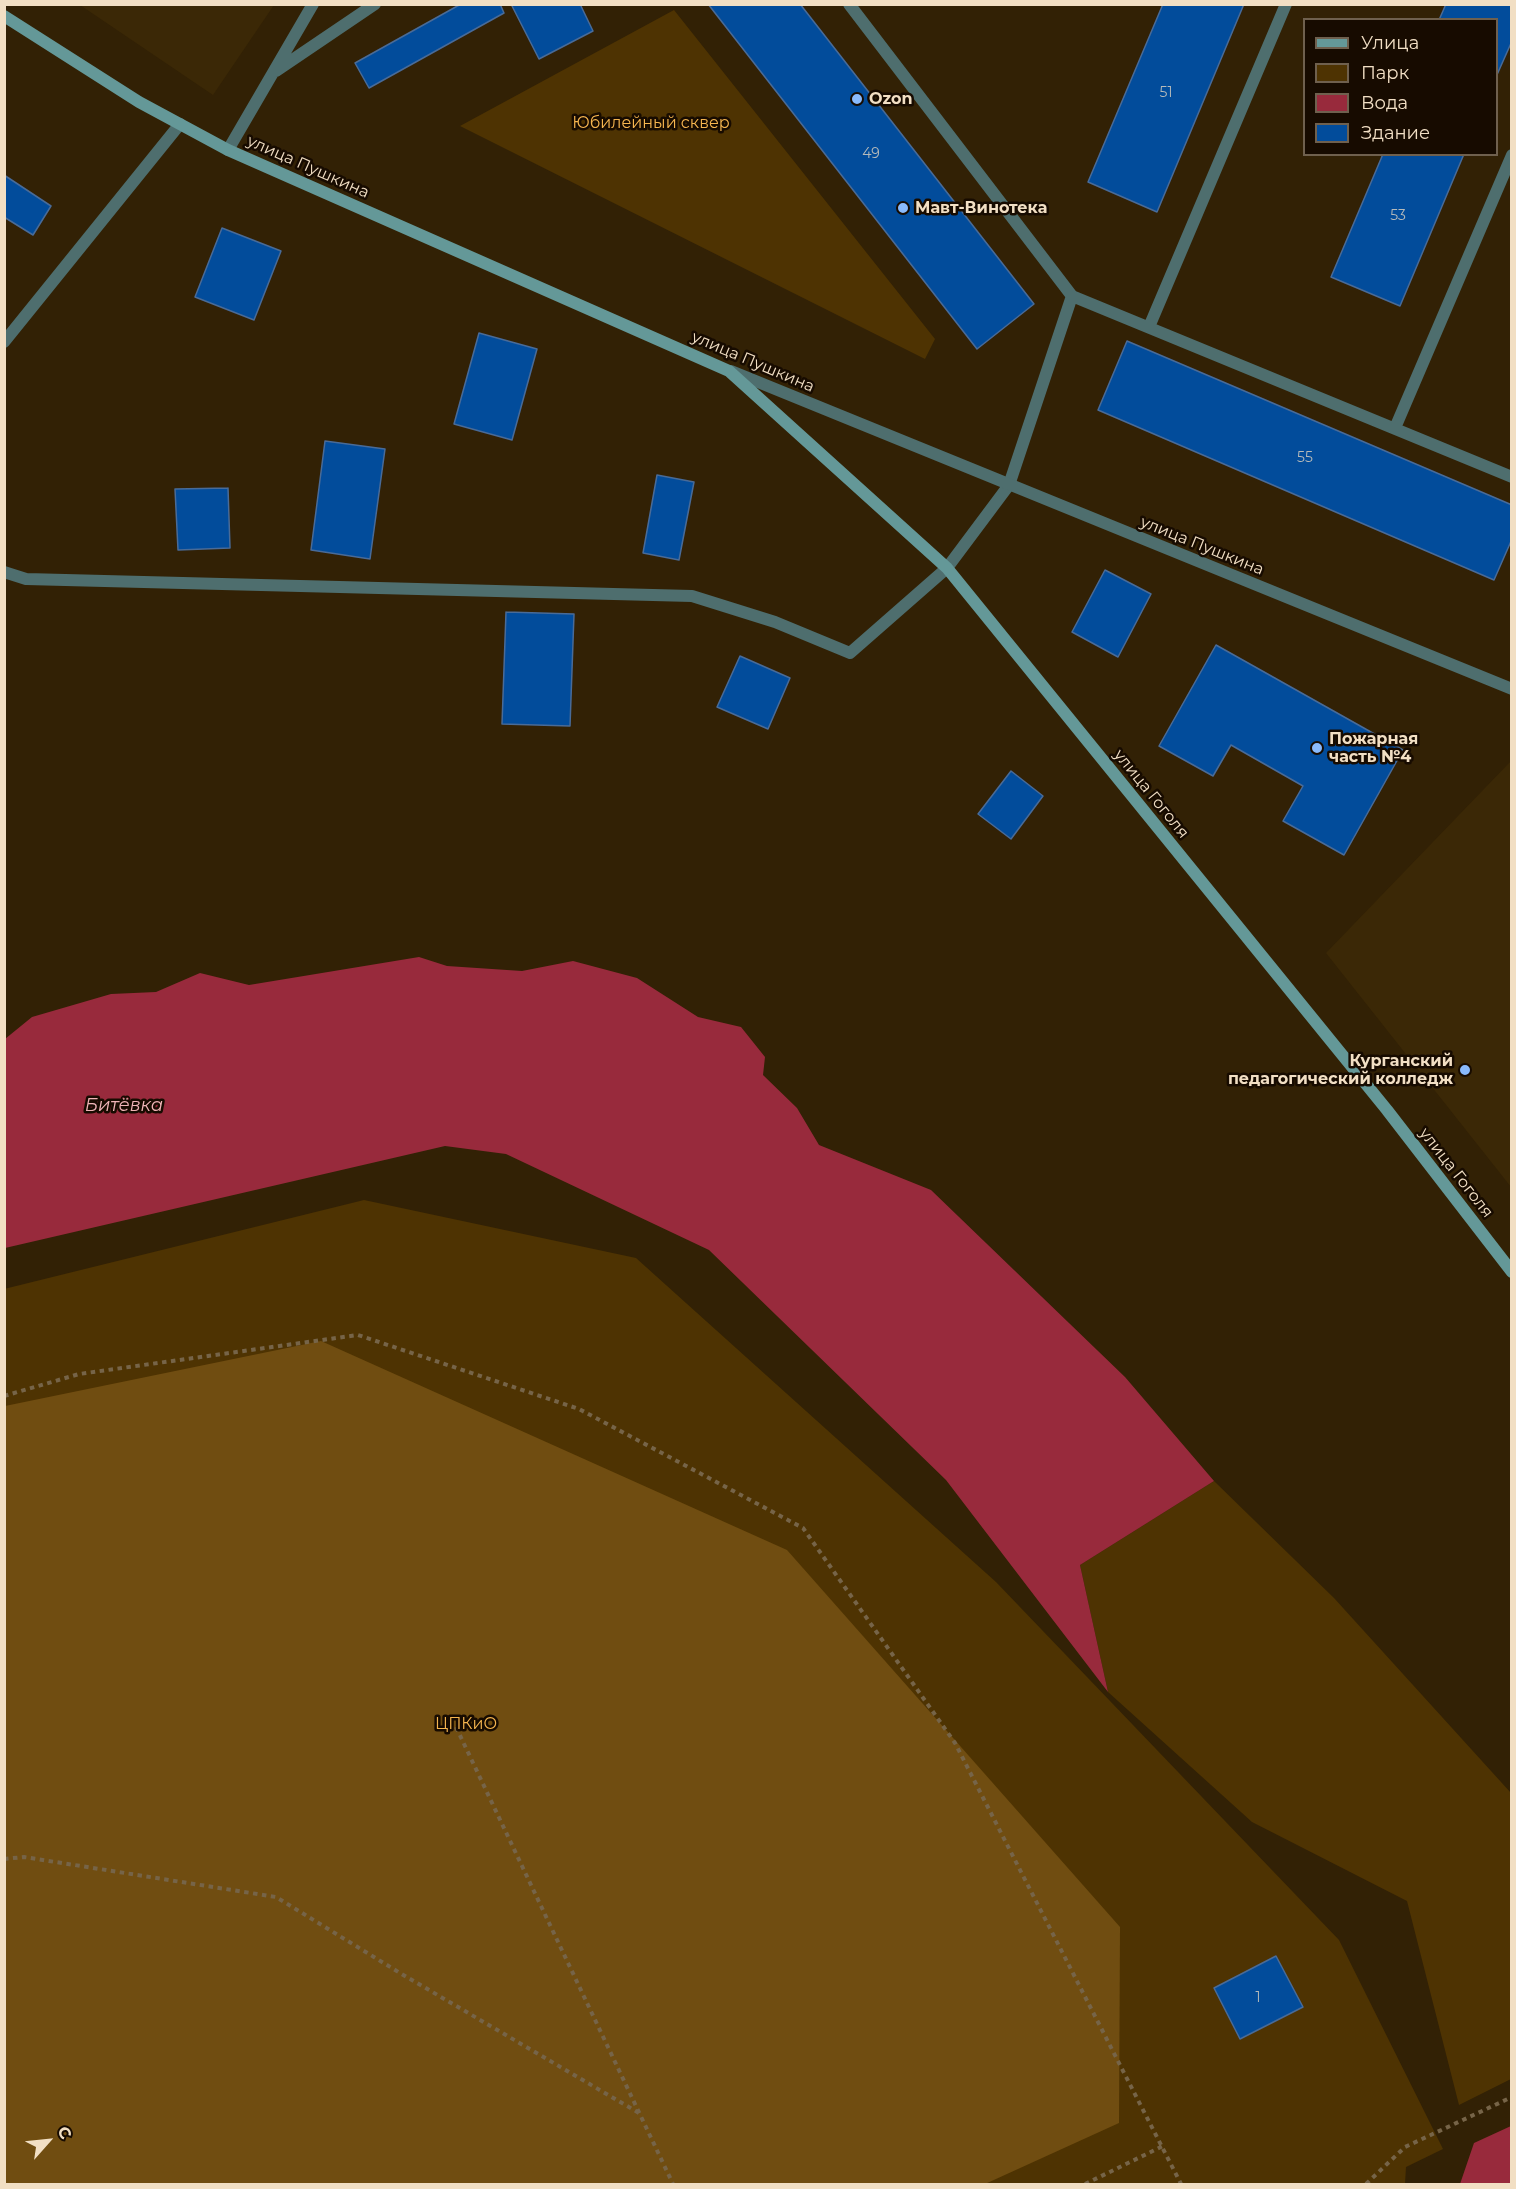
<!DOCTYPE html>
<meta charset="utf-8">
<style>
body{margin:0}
#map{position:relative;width:1516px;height:2189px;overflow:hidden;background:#322105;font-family:Montserrat,sans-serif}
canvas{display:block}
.frame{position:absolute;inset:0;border:6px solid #f2dfc4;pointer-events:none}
.legend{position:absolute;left:1303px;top:18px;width:195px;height:138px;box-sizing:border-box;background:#170b00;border:2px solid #6f604e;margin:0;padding:8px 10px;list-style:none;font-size:18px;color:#f2dfc4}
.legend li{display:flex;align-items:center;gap:12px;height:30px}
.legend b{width:30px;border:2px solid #6f604e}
.north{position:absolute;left:18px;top:2111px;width:60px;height:60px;-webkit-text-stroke:4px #170b00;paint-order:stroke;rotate:63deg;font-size:16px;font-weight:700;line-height:24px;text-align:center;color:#f2dfc4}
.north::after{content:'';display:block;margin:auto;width:21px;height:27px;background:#f2dfc4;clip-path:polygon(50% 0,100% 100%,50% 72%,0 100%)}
</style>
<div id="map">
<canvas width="1516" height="2189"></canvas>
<div class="frame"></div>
<ul class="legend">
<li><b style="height:8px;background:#649898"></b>Улица</li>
<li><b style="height:16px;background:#4e3302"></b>Парк</li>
<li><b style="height:16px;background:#982a3c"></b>Вода</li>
<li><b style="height:16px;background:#024c9b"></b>Здание</li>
</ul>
<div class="north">С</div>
</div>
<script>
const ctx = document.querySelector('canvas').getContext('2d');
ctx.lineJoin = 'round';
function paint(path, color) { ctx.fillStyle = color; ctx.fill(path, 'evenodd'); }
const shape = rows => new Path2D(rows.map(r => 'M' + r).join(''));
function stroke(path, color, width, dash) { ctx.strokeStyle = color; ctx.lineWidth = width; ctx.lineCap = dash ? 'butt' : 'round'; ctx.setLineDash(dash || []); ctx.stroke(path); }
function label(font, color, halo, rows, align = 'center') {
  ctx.font = font + ' Montserrat,sans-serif'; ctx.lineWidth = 5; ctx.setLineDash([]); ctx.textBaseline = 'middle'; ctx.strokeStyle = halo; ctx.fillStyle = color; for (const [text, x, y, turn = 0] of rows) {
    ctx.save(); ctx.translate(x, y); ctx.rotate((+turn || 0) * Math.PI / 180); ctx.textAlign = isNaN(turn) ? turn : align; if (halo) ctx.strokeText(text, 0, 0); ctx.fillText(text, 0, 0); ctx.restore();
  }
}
const built = shape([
 [80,5,274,5,213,95],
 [1511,761,1511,1187,1326,953]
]);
const green = shape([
 [674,10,935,339,925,359,460,126],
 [364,1200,636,1258,996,1582,1339,1940,1443,2149,1406,2167,1405,2184,5,2184,4,1289],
 [1214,1481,1334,1598,1511,1793,1511,2079,1459,2105,1407,1901,1252,1822,1108,1692,1080,1565]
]);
const forest = shape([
 [321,1341,787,1550,1120,1927,1119,2123,985,2184,5,2184,5,1406]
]);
const water = shape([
 [419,957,447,966,522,971,573,961,637,978,698,1017,741,1027,765,1057,763,1075,797,1108,819,1145,931,1190,1125,1377,1214,1481,1080,1565,1108,1692,946,1480,709,1250,506,1154,445,1146,5,1248,5,1039,32,1017,111,994,156,992,200,973,249,985],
 [1511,2126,1511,2184,1460,2184,1474,2143]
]);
const building = shape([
 [461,4,500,4,504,13,369,88,355,63,461,4],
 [511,4,580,4,593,31,539,59,511,4],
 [708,4,800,4,1034,304,977,349,708,4],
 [1163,4,1244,4,1157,212,1088,182,1163,4],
 [1446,4,1512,4,1512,41,1496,77,1496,20,1439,20,1446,4],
 [1383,154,1464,154,1400,306,1331,277,1383,154],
 [4,175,51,206,33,235,4,217,4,175],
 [222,228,281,251,254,320,195,297,222,228],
 [479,333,537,349,512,440,454,424,479,333],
 [1127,341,1512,505,1512,539,1494,580,1098,410,1127,341],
 [325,441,385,449,370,559,311,550,325,441],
 [657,475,694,482,679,560,643,553,657,475],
 [228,488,230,548,178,550,175,489,228,488],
 [1105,570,1151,594,1118,657,1072,632,1105,570],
 [506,612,574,614,570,726,502,724,506,612],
 [1216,645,1403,750,1344,855,1283,821,1303,786,1231,745,1213,776,1159,746,1216,645],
 [740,656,790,678,768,729,717,707,740,656],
 [1011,771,1043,796,1011,839,978,814,1011,771],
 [1276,1956,1303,2007,1240,2039,1214,1988,1276,1956]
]);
const path = shape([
 [4,1396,79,1374,358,1335,579,1409,803,1528,955,1743,1181,2184],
 [456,1727,673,2184],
 [4,1859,24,1857,276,1897,400,1973,639,2113],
 [1085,2184,1163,2146],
 [1366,2184,1405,2147,1512,2097]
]);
const service = shape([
 [849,4,1072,296,1512,477],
 [276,71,375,4],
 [228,150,313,4],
 [1149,327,1286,4],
 [4,342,180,124],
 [1395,428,1512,155],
 [4,572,26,579,692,596,775,622,850,653,947,568,1009,485,1072,296]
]);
const tertiary = shape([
 [731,371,1512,689]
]);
const secondary = shape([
 [4,16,139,102,228,150,729,371,947,568,1387,1110,1512,1272]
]);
const markers = [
 [857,99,6,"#89bafc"],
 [903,208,6,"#89bafc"],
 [1317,748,6,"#89bafc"],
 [1465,1070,6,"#89bafc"]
];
const numberNames = [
 ["51",1166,93],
 ["49",871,154],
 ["53",1398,216],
 ["55",1305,458],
 ["1",1258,1998]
];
const poiNames = [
 ["Ozon",869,99],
 ["Мавт-Винотека",915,208],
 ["Пожарная",1329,739],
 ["часть №4",1329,757],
 ["Курганский",1453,1061,"right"],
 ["педагогический колледж",1453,1079,"right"]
];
const parkNames = [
 ["Юбилейный сквер",651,123],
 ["ЦПКиО",466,1724]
];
const streetNames = [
 ["улица Пушкина",308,167,24],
 ["улица Пушкина",753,362,23],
 ["улица Пушкина",1202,546,22],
 ["улица Гоголя",1151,794,51],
 ["улица Гоголя",1456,1173,52]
];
const waterNames = [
 ["Битёвка",124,1106]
];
paint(built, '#3b2806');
paint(green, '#4e3302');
paint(forest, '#704d11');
paint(water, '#982a3c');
paint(building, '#024c9b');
stroke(building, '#496b98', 1.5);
stroke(path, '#766448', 4, [4.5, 4.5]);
stroke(service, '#4e6e6e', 12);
stroke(tertiary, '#4e6e6e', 12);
stroke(secondary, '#649898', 12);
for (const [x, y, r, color] of markers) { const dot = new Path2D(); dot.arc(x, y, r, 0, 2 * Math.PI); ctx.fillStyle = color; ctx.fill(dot); stroke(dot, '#170b00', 2); }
label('14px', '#b6baba', null, numberNames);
label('bold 16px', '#f2dfc4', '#170b00', poiNames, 'left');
label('16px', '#f7b64f', '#170b00', parkNames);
label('16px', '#f2dfc4', '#170b00', streetNames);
label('italic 18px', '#f0b4b7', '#170b00', waterNames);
</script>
